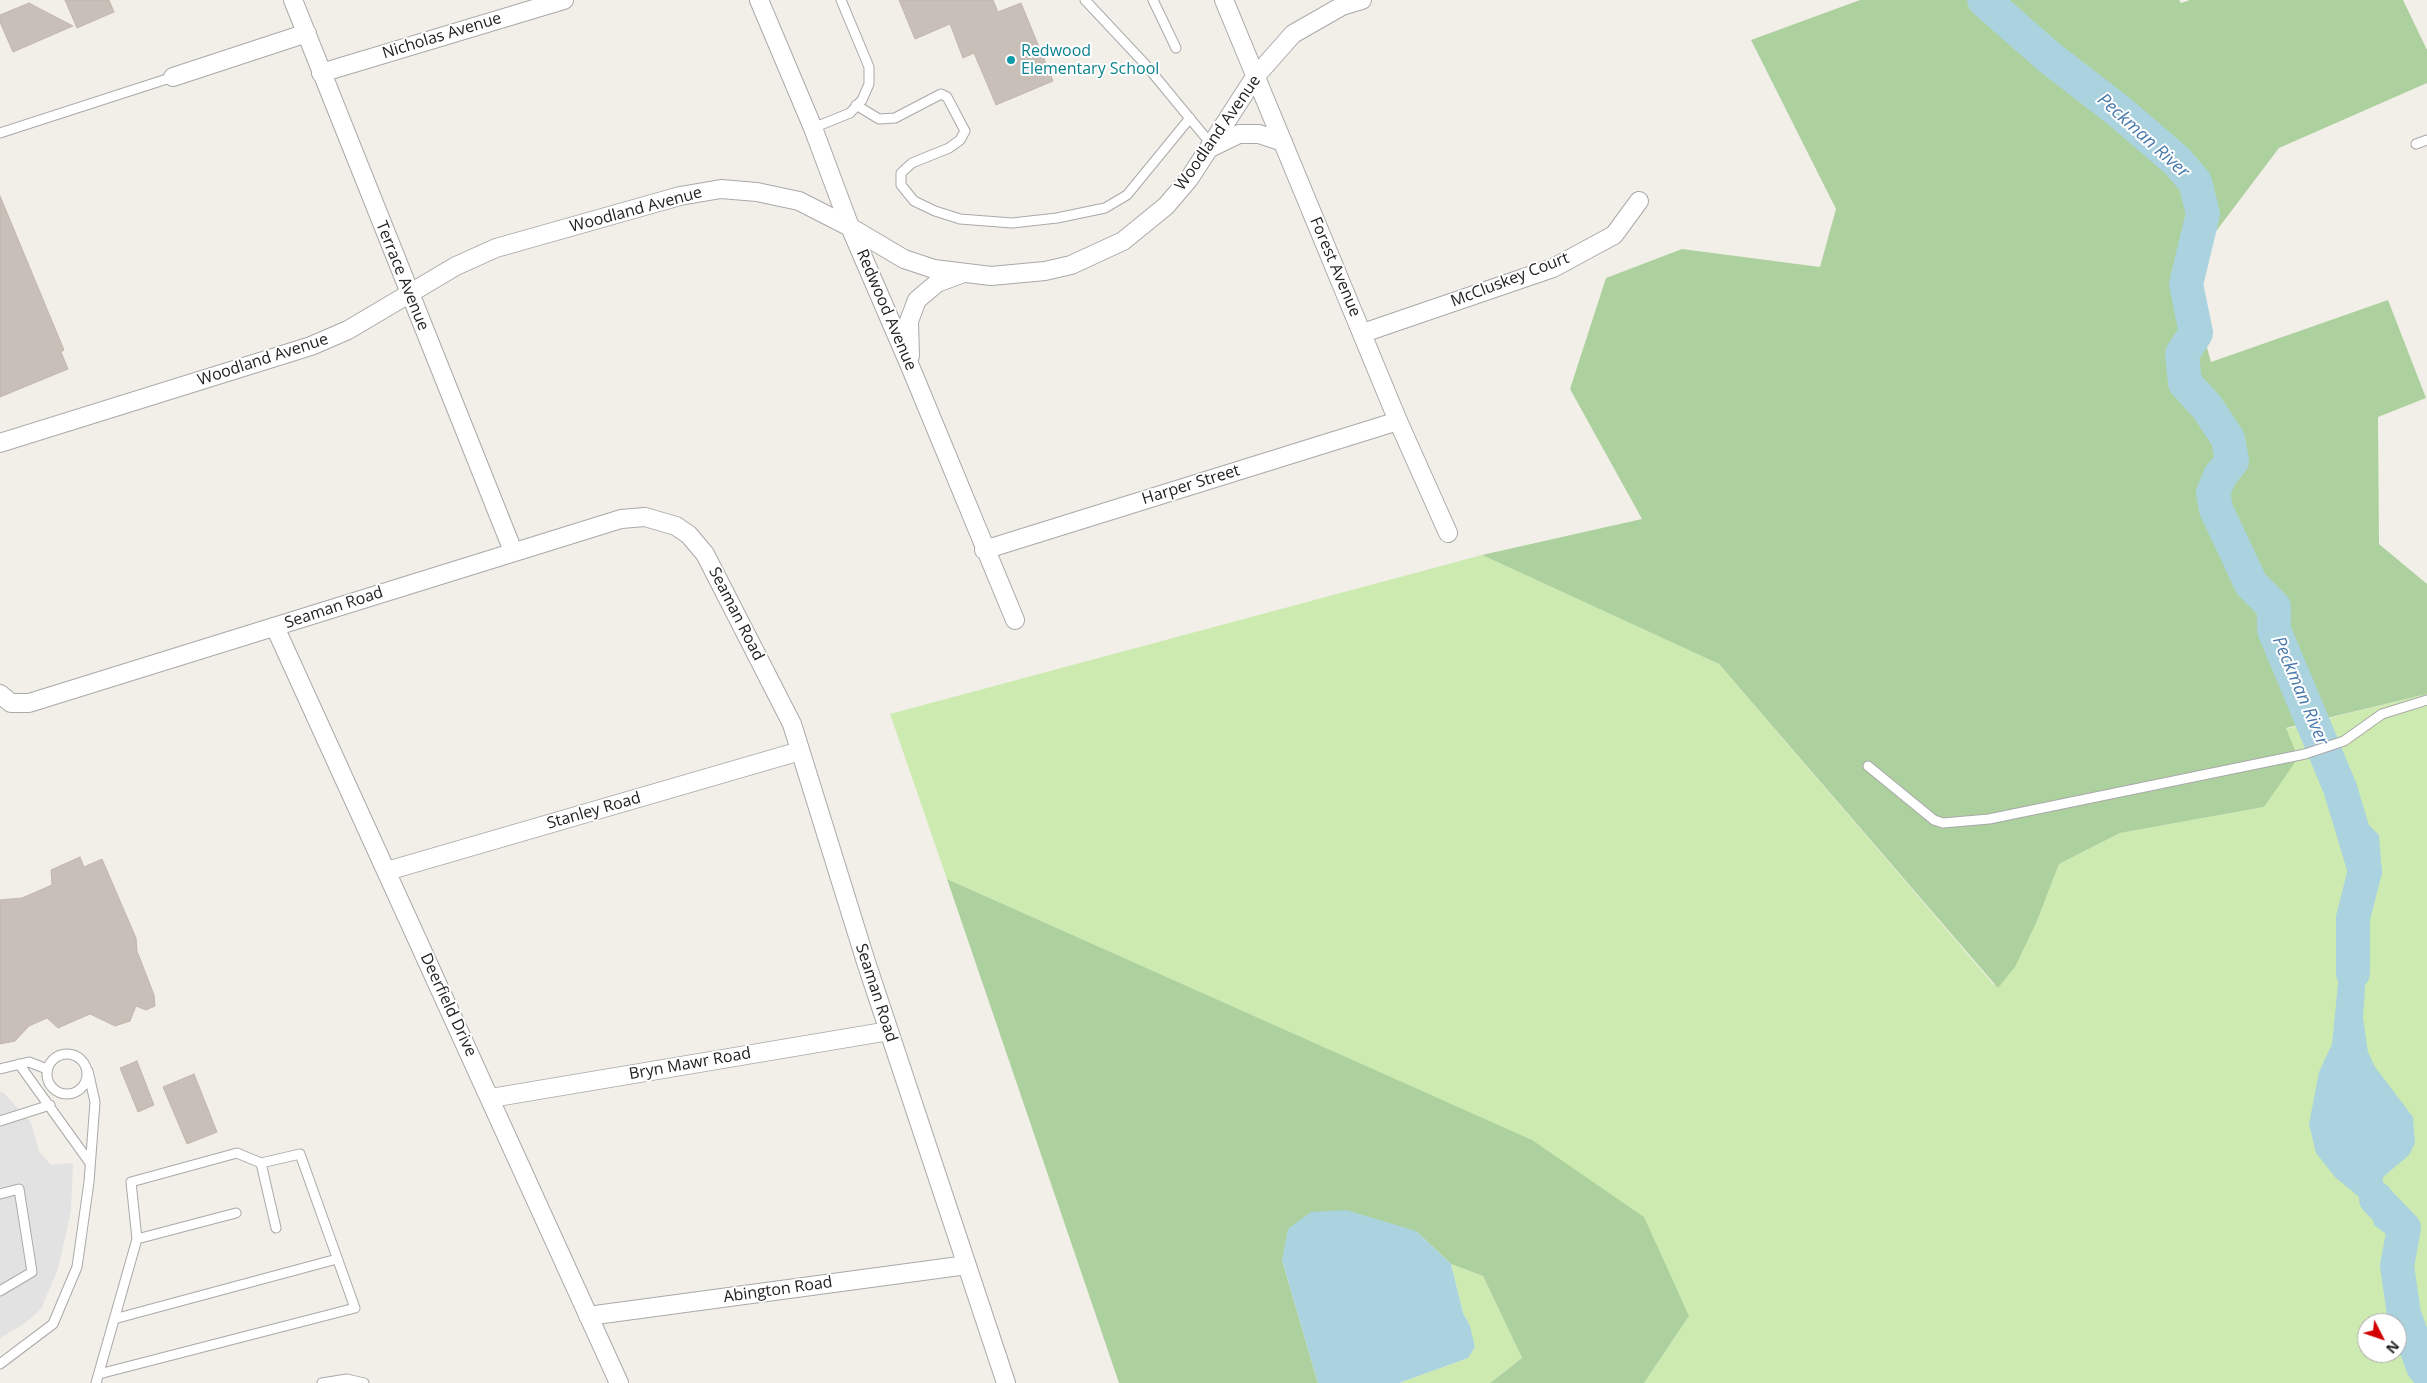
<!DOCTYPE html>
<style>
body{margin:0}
#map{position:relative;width:2427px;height:1383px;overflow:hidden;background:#f2efe9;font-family:"Open Sans",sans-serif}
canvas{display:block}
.north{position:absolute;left:2357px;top:1313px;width:50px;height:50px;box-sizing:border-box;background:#fff;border:1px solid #a7a7a7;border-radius:50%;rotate:131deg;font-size:14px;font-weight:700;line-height:20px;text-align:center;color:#222}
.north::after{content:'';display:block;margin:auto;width:18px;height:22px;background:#d40000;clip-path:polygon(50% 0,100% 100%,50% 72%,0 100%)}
</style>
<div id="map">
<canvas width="2427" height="1383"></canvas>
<div class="north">N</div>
</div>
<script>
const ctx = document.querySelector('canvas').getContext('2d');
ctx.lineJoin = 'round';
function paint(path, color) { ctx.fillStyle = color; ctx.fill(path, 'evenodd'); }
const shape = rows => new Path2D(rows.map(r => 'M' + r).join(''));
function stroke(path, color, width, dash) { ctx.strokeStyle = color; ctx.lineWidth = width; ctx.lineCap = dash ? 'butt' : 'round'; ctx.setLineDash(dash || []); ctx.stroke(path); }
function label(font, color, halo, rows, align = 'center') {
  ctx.font = font + ' "Open Sans",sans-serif'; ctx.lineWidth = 4; ctx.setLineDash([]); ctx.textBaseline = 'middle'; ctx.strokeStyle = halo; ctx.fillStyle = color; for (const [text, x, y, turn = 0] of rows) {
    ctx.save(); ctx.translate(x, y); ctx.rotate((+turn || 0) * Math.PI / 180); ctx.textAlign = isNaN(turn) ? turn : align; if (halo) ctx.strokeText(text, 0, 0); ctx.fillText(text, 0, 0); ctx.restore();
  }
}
const grass = shape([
 [1482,555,1719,664,1994,985,2037,921,2059,864,2120,833,2264,807,2286,729,2427,694,2427,1383,1644,1383,1689,1316,1531,1140,947,879,890,714],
 [2367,1323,2397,1323,2397,1353,2367,1353],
 [1451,1264,1483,1276,1522,1358,1490,1383,1399,1383,1468,1358,1470,1326,1463,1313]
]);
const forest = shape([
 [1860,0,2179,0,2181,3,2190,0,2403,0,2427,50,2427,83,2279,148,2186,271,2211,362,2388,300,2426,398,2378,417,2379,544,2427,584,2427,694,2286,728,2298,758,2264,807,2120,833,2059,864,2037,921,2015,967,1998,988,1719,664,1482,555,1642,519,1570,389,1606,278,1682,249,1820,267,1836,209,1751,40],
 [947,879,1532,1140,1644,1217,1689,1316,1644,1383,1490,1383,1522,1358,1483,1276,1451,1264,1416,1231,1282,1260,1318,1383,1119,1383]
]);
const parking = shape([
 [0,1092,3,1092,31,1123,39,1151,51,1165,73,1163,71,1211,58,1269,41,1309,24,1324,0,1338]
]);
const water = shape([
 [2326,719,2348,775,2351,813,2367,823,2379,835,2382,874,2371,905,2364,938,2367,956,2363,1018,2368,1052,2375,1067,2413,1117,2415,1143,2409,1155,2383,1177,2383,1182,2390,1188,2390,1194,2404,1212,2407,1226,2416,1247,2416,1256,2407,1272,2413,1327,2409,1335,2417,1360,2427,1374,2427,1383,2423,1380,2412,1362,2403,1339,2391,1285,2396,1254,2399,1246,2407,1237,2400,1231,2385,1233,2374,1225,2370,1206,2335,1177,2316,1153,2309,1124,2319,1072,2332,1044,2339,974,2360,902,2369,885,2371,871,2368,855,2357,831,2342,825,2340,820,2329,775,2310,723],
 [1346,1210,1416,1231,1451,1264,1463,1313,1470,1326,1475,1347,1468,1358,1399,1383,1318,1383,1282,1260,1288,1229,1311,1212]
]);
const river = shape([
 [1984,0,2050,58,2120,112,2177,161,2195,182,2203,214,2186,284,2196,333,2182,354,2185,383,2207,407,2228,439,2232,461,2220,476,2213,493,2216,509,2251,584,2274,607,2274,630,2340,788,2365,871,2353,918,2353,973],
 [2376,1199,2404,1228,2397,1266,2404,1314,2423,1367,2427,1372]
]);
const building = shape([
 [65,0,109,0,114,12,77,28,65,0],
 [899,0,993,0,998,12,1021,3,1053,81,996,105,974,53,963,58,950,24,915,39,899,0],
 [29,3,73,26,13,52,0,22,0,15,29,3],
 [0,196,64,350,61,352,68,369,0,397,0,196],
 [80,857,84,867,102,859,136,938,137,951,154,995,155,1006,146,1010,136,1006,130,1021,115,1026,90,1014,58,1028,47,1018,29,1026,15,1041,0,1044,0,900,22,898,52,885,51,870,80,857],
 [137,1061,154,1105,138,1112,120,1068,137,1061],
 [194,1074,217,1132,187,1144,163,1087,194,1074]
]);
const service = shape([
 [1085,0,1145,64,1211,144],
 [1153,0,1176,48],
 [856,105,879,119,895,118,941,94,947,97,965,131,960,140,949,148,912,163,901,173,901,185,914,201,935,211,960,219,1012,223,1057,218,1105,208,1127,195,1190,118],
 [813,128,850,113,862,100,869,84,869,67,841,0],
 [0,133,173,77],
 [2416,144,2427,140],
 [1868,766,1934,820,1943,823,1989,819,2305,754,2344,741,2382,714,2427,700],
 '47 1074a20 20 0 1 1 40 0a20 20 0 1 1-40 0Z',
 [19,1064,90,1163],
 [0,1069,29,1062,47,1069],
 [0,1121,50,1105],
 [261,1163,276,1228],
 [0,1194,19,1189,32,1272,0,1291],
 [137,1239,236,1213],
 [114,1319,337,1259],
 [0,1364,53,1324,77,1267,89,1182,95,1102,88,1071],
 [96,1383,137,1239,131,1182,237,1153,261,1163,300,1154,355,1308,99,1374],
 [322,1383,347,1379,364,1383]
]);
const minor = shape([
 [293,0,513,551],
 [759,0,813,128,850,227,910,366,1015,620],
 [1224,0,1398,421,1448,533],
 [321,73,564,0],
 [173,77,307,33],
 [1208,149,1239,134,1259,134,1283,142],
 [1363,333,1553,268,1614,235,1639,201],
 [910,356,909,321,917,300,937,283,961,274],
 [0,443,311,346,348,330,456,266,496,248,680,196,721,189,757,192,799,201,850,227,904,259,934,269,991,276,1045,271,1071,265,1123,241,1166,206,1189,179,1255,77,1293,34,1342,6,1362,0],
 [984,550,1398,421],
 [275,627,619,1383],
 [0,694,11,703,29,703,621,519,645,517,676,526,689,535,705,554,792,724,866,962,1006,1383],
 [387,871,800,751],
 [491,1098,889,1031],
 [588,1316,967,1265]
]);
const markers = [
 [1011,60,5,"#0f9aa8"]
];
const streetNames = [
 ["Nicholas Avenue",442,36,-17],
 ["Woodland Avenue",1218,133,-55],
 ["Woodland Avenue",636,210,-15],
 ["Forest Avenue",1335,267,67],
 ["Terrace Avenue",402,276,68],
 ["McCluskey Court",1510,280,-21],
 ["Redwood Avenue",886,310,67],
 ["Woodland Avenue",263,360,-18],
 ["Harper Street",1191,485,-17],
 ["Seaman Road",334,608,-18],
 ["Seaman Road",736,614,63],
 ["Stanley Road",594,811,-16],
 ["Seaman Road",876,993,72],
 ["Deerfield Drive",448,1005,65],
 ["Bryn Mawr Road",690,1064,-10],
 ["Abington Road",778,1290,-8]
];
const cultureNames = [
 ["Redwood",1021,51],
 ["Elementary School",1021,69]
];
const waterNames = [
 ["Peckman River",2143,136,42],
 ["Peckman River",2300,691,67]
];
paint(grass, '#cdebb0');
paint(forest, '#add19e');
paint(parking, '#e2e2e2');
paint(water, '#aad3df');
stroke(river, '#aad3df', 34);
paint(building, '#c7bfb8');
stroke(building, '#c4b6ab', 1);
stroke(service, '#a9a9a9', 11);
stroke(minor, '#a9a9a9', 20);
stroke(service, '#fff', 9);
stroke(minor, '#fff', 18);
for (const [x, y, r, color] of markers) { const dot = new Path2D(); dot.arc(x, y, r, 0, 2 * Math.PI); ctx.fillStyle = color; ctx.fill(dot); stroke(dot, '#fff', 2); }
label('16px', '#222', '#fff', streetNames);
label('16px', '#0d838f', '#fff', cultureNames, 'left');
label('italic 18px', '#4a7aab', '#fff', waterNames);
</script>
